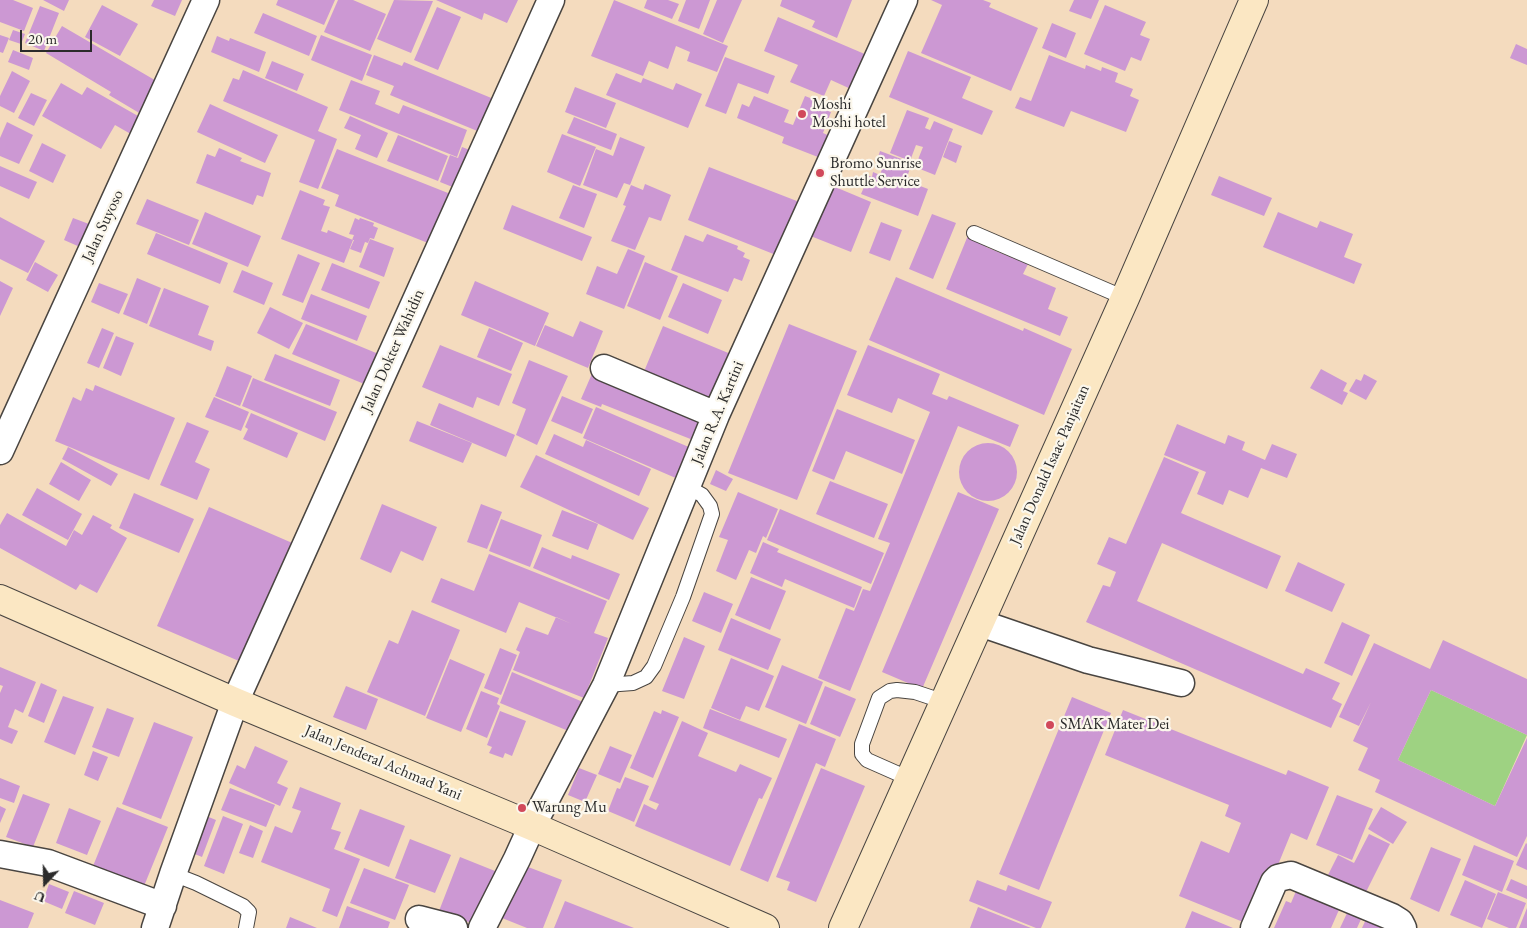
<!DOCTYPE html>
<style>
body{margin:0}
#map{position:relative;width:1527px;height:928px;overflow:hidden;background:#f4dbbe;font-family:"EB Garamond",serif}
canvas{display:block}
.north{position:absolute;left:20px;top:858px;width:50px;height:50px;-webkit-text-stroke:4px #fbf7ec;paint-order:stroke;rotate:201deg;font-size:14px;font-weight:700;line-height:20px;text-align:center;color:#2b2b2b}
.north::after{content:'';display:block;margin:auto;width:18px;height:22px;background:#2b2b2b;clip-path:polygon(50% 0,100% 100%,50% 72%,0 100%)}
.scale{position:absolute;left:20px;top:30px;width:72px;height:22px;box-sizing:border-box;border:2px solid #2b2b2b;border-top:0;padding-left:6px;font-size:15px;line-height:18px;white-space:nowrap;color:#2b2b2b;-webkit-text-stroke:4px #fbf7ec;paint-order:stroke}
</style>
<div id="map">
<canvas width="1527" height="928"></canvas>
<div class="north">U</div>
<div class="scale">20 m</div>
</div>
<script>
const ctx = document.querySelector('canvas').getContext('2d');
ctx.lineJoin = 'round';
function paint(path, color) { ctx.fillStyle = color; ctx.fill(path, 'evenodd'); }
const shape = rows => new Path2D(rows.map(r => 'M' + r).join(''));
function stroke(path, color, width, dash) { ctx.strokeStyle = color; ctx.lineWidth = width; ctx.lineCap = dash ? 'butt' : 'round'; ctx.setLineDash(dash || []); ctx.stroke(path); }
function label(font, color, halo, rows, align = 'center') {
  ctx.font = font + ' "EB Garamond",serif'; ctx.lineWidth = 4.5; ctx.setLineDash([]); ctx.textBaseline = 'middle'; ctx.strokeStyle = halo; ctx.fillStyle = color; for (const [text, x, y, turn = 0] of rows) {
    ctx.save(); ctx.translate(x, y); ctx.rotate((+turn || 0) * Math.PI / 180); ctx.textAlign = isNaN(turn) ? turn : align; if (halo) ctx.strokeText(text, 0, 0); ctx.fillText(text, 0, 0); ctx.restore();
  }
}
const green = shape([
 [1431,690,1527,735,1495,806,1398,760]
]);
const building = shape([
 [0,0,13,0,33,8,24,31,0,22],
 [43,0,69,0,64,11],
 [154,0,182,0,175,16,151,6],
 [278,0,335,0,324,25,276,5],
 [338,0,353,0,386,14,370,51,324,32],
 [394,0,433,1,411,53,377,39],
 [436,0,518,0,507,23,484,13,482,20],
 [614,0,728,46,717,72,687,61,690,52,676,46,668,69,649,61,643,76,591,56],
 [647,0,668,0,679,4,672,19,644,8],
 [686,0,710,0,699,29,678,21],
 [717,0,742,0,723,43,703,34],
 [782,0,852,0,837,38,812,27,815,21,780,6],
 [931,0,983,0,991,3,989,7,1038,28,1011,91,921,53,942,5],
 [1074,0,1099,0,1091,19,1069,11],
 [102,5,138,24,120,56,85,37],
 [1105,5,1146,22,1140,35,1150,39,1141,61,1131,57,1125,71,1084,54],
 [40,6,59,13,44,51,25,43],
 [437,7,461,17,438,70,414,60],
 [263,13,317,36,309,56,254,33],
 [778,17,867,55,853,90,831,80,824,96,790,82,798,65,764,51],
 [1052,23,1076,33,1066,58,1042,48],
 [62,26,165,86,146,117,109,95,111,92,46,53],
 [13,30,25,34,21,44,9,40],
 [0,35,9,38,3,53,0,52],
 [321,35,372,55,362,81,311,60],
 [217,36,229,41,230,38,266,52,259,72,211,52],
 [1516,44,1527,49,1527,65,1510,58],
 [13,50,33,58,29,70,8,62],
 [908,51,971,77,962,98,993,111,982,135,889,97],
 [374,55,402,66,404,62,501,102,487,135,390,95,394,86,366,75],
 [1049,55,1085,69,1086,65,1101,71,1102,67,1118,73,1115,82,1133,89,1130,96,1139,100,1126,132,1071,111,1064,127,1015,108,1020,97,1031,101],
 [725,57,775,76,768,94,738,83,726,114,705,106],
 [272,61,304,74,297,91,265,78],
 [243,70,328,107,318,131,337,139,318,189,299,182,315,140,223,101,233,78,239,80],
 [12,71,30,81,14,113,0,106,0,96],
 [616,73,641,83,643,78,673,90,676,83,702,94,688,128,606,95],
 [351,80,380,91,375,104,399,114,403,105,467,130,457,157,339,110],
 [61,83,82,95,87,87,145,120,136,137,115,125,101,149,42,116],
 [575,87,616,103,606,128,565,112],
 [31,93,47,100,34,126,18,118],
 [754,96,789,110,784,122,793,125,805,96,828,105,826,110,831,112,823,133,832,137,823,159,782,143,784,137,737,118,742,104,749,107],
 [210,104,278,135,265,163,197,132],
 [907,110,929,118,925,128,930,130,934,121,953,129,935,175,915,167,923,147,916,145,910,161,890,153],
 [350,116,388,133,377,158,355,149,361,135,344,128],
 [574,117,617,134,611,150,567,133],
 [7,122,33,135,19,164,0,156,0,138],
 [562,134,596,147,580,186,547,172],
 [398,135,448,156,438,181,387,161],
 [620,137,645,147,630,185,624,183,617,198,583,185,596,149,613,156],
 [949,141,962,146,956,163,943,157],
 [42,143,66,155,53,183,29,171],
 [462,147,480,154,460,190,440,182,450,155,458,158],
 [219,148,242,158,240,161,271,173,263,197,257,195,253,205,196,183,207,154,215,157],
 [337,149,453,195,433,245,335,206,339,195,321,188],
 [880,151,912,163,907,177,913,179,910,187,913,188,915,184,928,189,918,216,861,194,869,176,872,177,873,172,880,175,884,163,877,160],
 [0,166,37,182,29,199,0,186],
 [709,167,802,203,781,257,688,220],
 [1219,176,1272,198,1264,216,1211,195],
 [645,184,671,195,661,221,649,217,635,250,611,241,626,206,623,205,631,185,643,190],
 [828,184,871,202,851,252,808,235],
 [573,185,597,194,584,228,559,218],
 [300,190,325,200,323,205,330,207,321,231,327,233,328,230,353,240,344,263,281,239],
 [147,199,199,220,189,245,136,224],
 [512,205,592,237,582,261,503,229],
 [205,212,261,236,248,267,192,244],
 [1278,212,1317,228,1320,221,1353,234,1344,257,1362,264,1354,284,1263,247],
 [932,214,956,223,933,279,909,269],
 [0,217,45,241,28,273,0,259],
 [73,218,89,224,80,247,64,240],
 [355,218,359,220,360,218,374,223,373,226,378,228,374,239,370,238,368,243,365,242,361,253,350,249,354,240,352,240,354,235,349,234],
 [881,222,902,230,890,261,869,253],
 [156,233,228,263,220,284,147,254],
 [969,233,988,241,986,247,1028,264,1023,274,1056,288,1048,309,1068,317,1060,336,946,289],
 [707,234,738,246,737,249,745,253,743,257,750,260,742,281,734,278,728,292,671,270,685,235,703,242],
 [370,239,394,248,384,277,359,267],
 [628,249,645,256,624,309,586,294,597,266,617,274],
 [298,254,320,263,303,303,282,295],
 [35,262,58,275,48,292,26,280],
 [645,262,678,276,660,320,627,306],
 [332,263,380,282,369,309,321,290],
 [242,270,273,283,264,305,233,292],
 [896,277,1023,331,1024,328,1072,349,1044,415,869,340],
 [137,278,161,288,147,324,123,314],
 [0,281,13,288,0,316],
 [475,281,549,313,535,346,461,315],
 [99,283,128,294,119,314,91,302],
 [683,283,722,300,708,334,668,317],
 [164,288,209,306,198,335,214,341,211,351,149,326],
 [311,294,367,316,357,341,301,319],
 [270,307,303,323,289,349,257,333],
 [580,321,603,331,588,368,536,346,545,325,573,337],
 [306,324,381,355,369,386,292,354],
 [789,324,857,351,797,500,728,473],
 [663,326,738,357,715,412,640,381],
 [102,328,114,333,99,368,87,363],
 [489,328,523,343,511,371,477,357],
 [116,336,134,343,121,376,103,368],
 [440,345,512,374,499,406,477,397,473,408,422,387],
 [868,345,940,374,932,394,947,400,949,396,1019,425,1010,447,958,426,850,691,818,678,846,608,854,611,863,589,870,591,890,543,878,539,930,412,898,398,892,413,847,395],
 [275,354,340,380,330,406,264,380],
 [529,360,568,376,537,445,516,435,526,409,512,403],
 [227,366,252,376,240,406,215,396],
 [594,369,704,413,693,440,602,404,601,407,581,399],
 [1321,369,1347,383,1343,391,1348,393,1342,405,1310,388],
 [1364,374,1377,381,1366,400,1349,391,1356,379,1361,381],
 [253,378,337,412,325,441,242,406],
 [95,385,175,418,149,480,55,441,73,397,81,401,86,388,93,391],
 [562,396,593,409,582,434,551,421],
 [214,397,249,412,241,431,205,417],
 [439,403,515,435,506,457,430,425],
 [596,407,691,448,678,479,583,438],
 [837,409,915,440,902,474,846,451,834,480,812,471],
 [251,413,298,433,287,458,243,439,248,429,245,427],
 [417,421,472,443,463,463,409,441],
 [187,422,209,431,195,462,210,469,197,500,160,485],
 [1177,424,1225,444,1228,435,1245,442,1242,450,1265,460,1272,444,1297,454,1287,478,1261,468,1248,498,1229,490,1223,505,1197,494,1206,472,1164,455],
 [554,434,583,447,586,440,651,469,639,496,545,454],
 '959 472a29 29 0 1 1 58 0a29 29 0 1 1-58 0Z',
 [68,447,118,474,111,486,62,459],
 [536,455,649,508,633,540,520,487],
 [1164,457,1199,472,1181,513,1281,556,1267,589,1162,543,1137,601,1303,674,1306,668,1340,683,1332,699,1342,704,1331,728,1086,622,1103,585,1110,587,1116,572,1097,564,1109,537,1126,544],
 [61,462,91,480,79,501,49,484],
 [716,470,733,479,726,491,710,484],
 [830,481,888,504,874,538,816,514],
 [37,488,82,514,68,540,22,515],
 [738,492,778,509,766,538,763,536,756,553,749,550,736,580,716,571,728,540,719,537],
 [958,492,999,509,922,689,882,672],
 [134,493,194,519,179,553,119,528],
 [382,504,437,527,423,561,401,551,391,573,360,559],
 [481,504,502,512,487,549,467,542],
 [209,507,297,545,246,664,157,626],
 [780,509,884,553,871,584,767,540],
 [562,510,598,524,588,550,552,536],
 [7,513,66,546,74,530,82,535,93,515,112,525,110,528,127,538,97,593,80,584,76,590,0,548,0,525],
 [501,519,542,535,530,567,489,551],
 [763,542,779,549,777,552,862,587,854,608,785,579,782,587,750,573],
 [542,547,571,559,572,555,620,574,609,600,533,568],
 [489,554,607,601,594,633,608,638,584,698,513,670,520,652,516,650,526,627,548,635,556,617,572,624,519,602,506,633,431,602,441,578,474,591],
 [1298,562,1345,584,1332,612,1285,591],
 [751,577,786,591,770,630,735,615],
 [704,592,733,604,721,633,692,621],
 [412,610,460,630,425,716,367,692,389,640,398,644],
 [731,618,781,639,768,670,718,650],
 [1342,622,1370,635,1352,676,1324,663],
 [684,637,705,646,684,699,662,691],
 [1443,640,1527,679,1527,735,1431,690,1398,760,1495,806,1527,738,1527,836,1517,857,1375,792,1380,780,1358,770,1368,748,1353,741,1371,702,1359,726,1339,717,1374,643,1430,669],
 [500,648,517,655,501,695,484,688],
 [731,658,774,676,759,711,746,706,740,720,711,708],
 [450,659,485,674,461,732,426,718],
 [782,665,823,682,806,724,765,707],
 [0,667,36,682,23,713,15,709,8,727,18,731,12,744,0,739,0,693,3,686,0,685],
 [512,672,583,702,571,732,500,703],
 [41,683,57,690,44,723,28,716],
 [346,686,378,699,366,730,333,717],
 [825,686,856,699,840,737,810,724],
 [481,691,499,698,497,704,500,706,487,738,466,729],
 [63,696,94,707,75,755,44,742],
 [1072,697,1111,713,1039,890,999,874],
 [107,708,134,718,119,757,92,747],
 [710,709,787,739,779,758,703,728],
 [662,710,679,717,653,778,630,768,654,711,661,714],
 [1123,710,1286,775,1288,770,1329,787,1307,840,1291,833,1253,926,1179,896,1201,841,1229,853,1241,823,1225,816,1229,805,1105,755],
 [500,711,526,721,512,756,505,753,503,758,489,753,492,747,487,745],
 [682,721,708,733,698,756,736,772,740,764,772,778,762,799,759,798,730,866,635,826,644,804,656,810,659,804,649,800],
 [154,722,193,737,161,819,122,804],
 [799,724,836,739,825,767,816,763,768,882,740,870],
 [255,746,288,761,277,783,288,788,280,806,229,783,237,765,245,769],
 [610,746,632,755,620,783,598,774],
 [93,751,108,757,98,781,84,775],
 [579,768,597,775,585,802,568,795],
 [821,768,865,786,816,902,787,890,790,882,776,877],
 [625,777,649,786,634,822,608,811,617,788,620,789],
 [0,778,20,786,14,803,0,798],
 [300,787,341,803,331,829,341,832,334,849,360,859,337,917,322,911,330,889,261,862,275,826,292,833,301,811,292,808],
 [230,788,275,805,266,827,221,810],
 [23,794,50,804,33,847,6,837],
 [1337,795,1373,809,1352,860,1316,845],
 [0,806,6,809,0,823],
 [117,807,168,827,142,891,91,871],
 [1381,807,1407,822,1393,844,1368,829],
 [69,808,101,821,87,855,56,843],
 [360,809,405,826,389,867,344,849],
 [199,813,216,820,202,857,185,850],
 [223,816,243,824,224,874,204,866],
 [250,825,263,831,253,858,239,853],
 [1369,834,1390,844,1365,894,1328,875,1338,855,1354,863],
 [410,839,451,855,435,893,395,878],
 [1526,843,1527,844,1527,870,1516,865],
 [1474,845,1514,861,1502,892,1462,875],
 [1431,847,1461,859,1439,912,1410,899],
 [460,857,500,873,479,926,439,911],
 [523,865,562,880,543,928,527,928,502,918],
 [364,868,409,885,395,920,350,903],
 [1511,879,1527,886,1527,899,1506,890],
 [977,880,1006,891,1008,885,1052,902,1041,928,1036,928,969,901],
 [1465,880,1496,894,1482,928,1450,915],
 [49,884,69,892,62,909,43,901],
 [1299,884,1342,903,1331,928,1274,928,1286,901,1291,903],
 [74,891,104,903,95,925,65,913],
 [1498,892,1526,903,1516,928,1509,928,1487,919],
 [0,900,34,913,28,928,0,928],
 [565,901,634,928,554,928],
 [347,906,390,922,388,928,339,928],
 [978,907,1031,928,970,928],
 [1527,908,1527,928,1519,928],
 [1192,911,1233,928,1185,928],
 [1348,911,1362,917,1357,928,1340,928],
 [1369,913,1394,928,1362,928],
 [290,917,317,928,286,928]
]);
const service = shape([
 [974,233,1125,298],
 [606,685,633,683,646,677,654,666,683,597,712,514,710,506,702,495,686,486],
 [910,779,867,760,862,754,862,744,879,698,890,691,897,690,915,692,945,702],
 [173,874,196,883,243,906,249,912,246,928]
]);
const minor = shape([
 [604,368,716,415],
 [0,451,206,0],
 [980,623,1088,660,1181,683],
 [0,854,48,863,163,906],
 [419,919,454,928],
 [155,928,173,874,235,702,551,0],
 [482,928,517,859,532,826,606,685,716,415,904,0],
 [1254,928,1274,882,1278,878,1291,875,1392,917,1400,922,1403,928]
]);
const secondary = shape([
 [0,599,235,702,532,826,765,928],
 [843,928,1125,298,1254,0]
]);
const markers = [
 [802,114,5,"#d1495b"],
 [820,173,5,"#d1495b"],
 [1050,725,5,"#d1495b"],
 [522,808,5,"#d1495b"]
];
const poiNames = [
 ["Moshi",812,105],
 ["Moshi hotel",812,123],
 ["Bromo Sunrise",830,164],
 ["Shuttle Service",830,182],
 ["SMAK Mater Dei",1060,725],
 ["Warung Mu",532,808]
];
const streetNames = [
 ["Jalan Suyoso",103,226,-65],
 ["Jalan Dokter Wahidin",393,351,-66],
 ["Jalan R.A. Kartini",718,413,-67],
 ["Jalan Donald Isaac Panjaitan",1050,465,-66],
 ["Jalan Jenderal Achmad Yani",383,763,23]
];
paint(green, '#9ed282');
paint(building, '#cc98d3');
stroke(service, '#494541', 16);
stroke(minor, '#494541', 29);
stroke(secondary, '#494541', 30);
stroke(service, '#fff', 14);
stroke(minor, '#fff', 26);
stroke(secondary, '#fbe7c3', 28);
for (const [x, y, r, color] of markers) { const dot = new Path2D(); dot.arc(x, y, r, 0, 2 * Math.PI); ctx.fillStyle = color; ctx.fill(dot); stroke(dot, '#fbf7ec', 2); }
label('16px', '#2b2b2b', '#fbf7ec', poiNames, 'left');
label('16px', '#2b2b2b', '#fbf7ec', streetNames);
</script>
